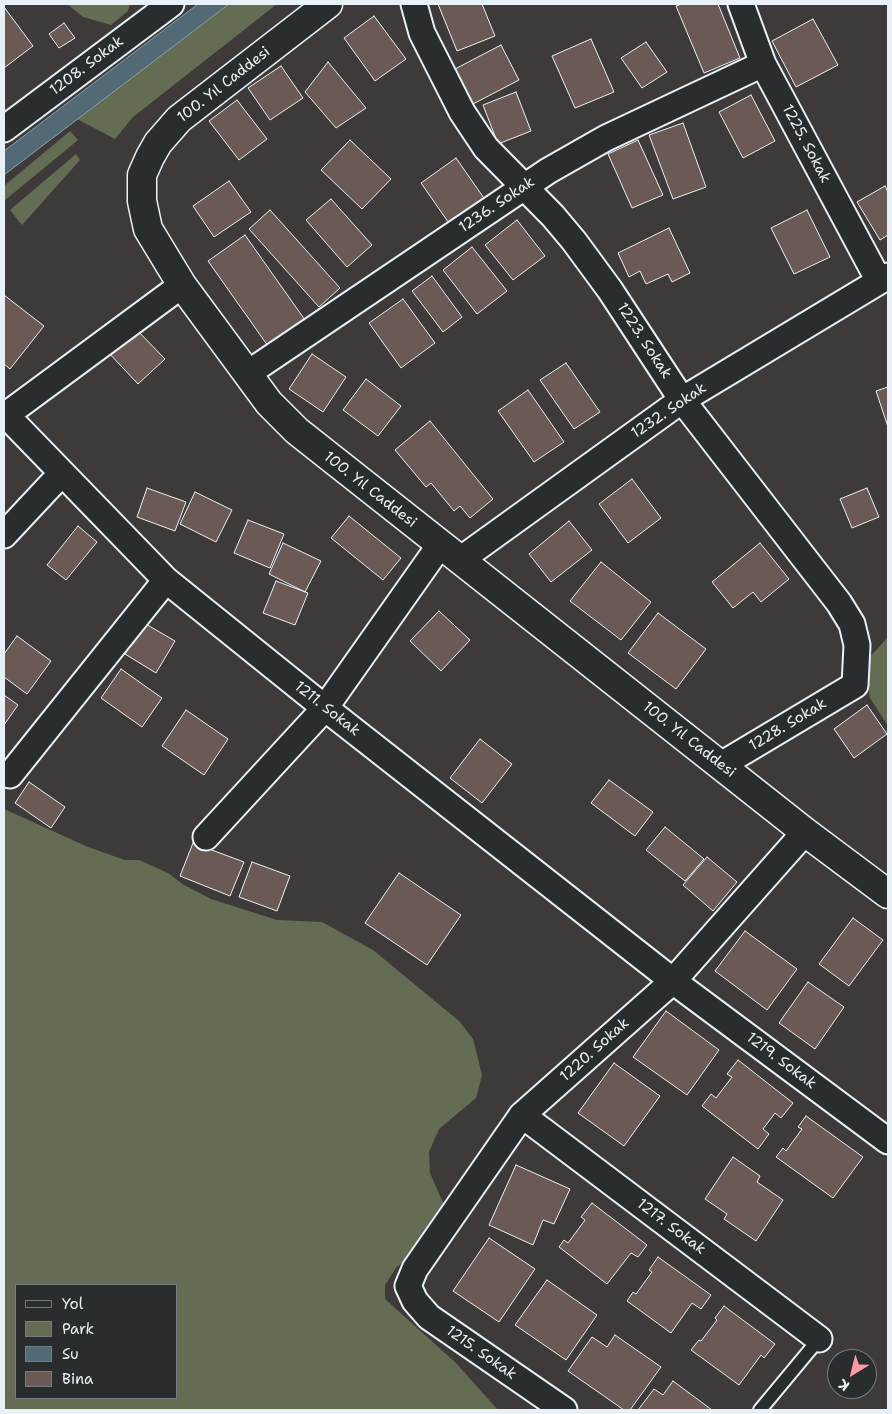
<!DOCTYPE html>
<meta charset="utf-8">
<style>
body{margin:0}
#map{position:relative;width:892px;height:1414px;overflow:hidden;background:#3e3a3a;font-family:"Shantell Sans",sans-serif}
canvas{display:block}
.frame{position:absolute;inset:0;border:5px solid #e8f1f8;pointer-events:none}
.legend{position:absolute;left:15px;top:1284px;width:162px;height:115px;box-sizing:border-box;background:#2a2d2e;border:1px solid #767b7f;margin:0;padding:6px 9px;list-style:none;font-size:15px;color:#e8f1f8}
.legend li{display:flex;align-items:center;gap:10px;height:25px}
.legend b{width:25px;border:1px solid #767b7f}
.north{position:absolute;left:827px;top:1349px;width:50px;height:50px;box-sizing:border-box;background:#2a2d2e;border:1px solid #767b7f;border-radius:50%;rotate:216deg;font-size:14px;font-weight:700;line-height:20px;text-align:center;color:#e8f1f8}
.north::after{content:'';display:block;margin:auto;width:18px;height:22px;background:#ff9aa2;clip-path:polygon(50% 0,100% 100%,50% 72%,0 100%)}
</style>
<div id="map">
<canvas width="892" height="1414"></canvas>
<div class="frame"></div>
<ul class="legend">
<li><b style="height:6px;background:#2a2d2e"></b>Yol</li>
<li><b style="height:14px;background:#646d53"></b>Park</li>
<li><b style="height:14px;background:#526976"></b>Su</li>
<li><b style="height:14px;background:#6b5956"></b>Bina</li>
</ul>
<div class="north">K</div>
</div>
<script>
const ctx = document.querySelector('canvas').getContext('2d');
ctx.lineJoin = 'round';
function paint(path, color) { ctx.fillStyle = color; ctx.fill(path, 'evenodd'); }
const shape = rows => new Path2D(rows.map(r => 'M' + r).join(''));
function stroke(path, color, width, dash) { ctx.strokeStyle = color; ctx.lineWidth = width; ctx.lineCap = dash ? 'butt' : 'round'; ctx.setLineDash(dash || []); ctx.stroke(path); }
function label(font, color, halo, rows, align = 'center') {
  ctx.font = font + ' "Shantell Sans",sans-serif'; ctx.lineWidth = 5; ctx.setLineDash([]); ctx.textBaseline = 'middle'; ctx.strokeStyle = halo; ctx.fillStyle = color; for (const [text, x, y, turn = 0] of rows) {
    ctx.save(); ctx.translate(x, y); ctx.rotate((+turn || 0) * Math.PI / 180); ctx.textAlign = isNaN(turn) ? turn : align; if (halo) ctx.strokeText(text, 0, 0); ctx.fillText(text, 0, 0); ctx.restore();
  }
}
const green = shape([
 [67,4,130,4,128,11,111,25,83,17],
 [229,4,277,4,133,117,115,139,77,119],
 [70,131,78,140,4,201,4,186],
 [76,154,80,160,22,225,10,210],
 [888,637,888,726,870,698,867,680,868,659],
 [4,809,88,847,125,860,139,860,168,873,184,885,211,899,277,920,322,922,373,950,459,1021,473,1039,482,1075,476,1098,439,1129,429,1152,430,1173,444,1205,412,1254,396,1268,385,1285,385,1299,456,1363,498,1410,4,1410],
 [16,1285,176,1285,176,1398,16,1398]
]);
const water = shape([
 [198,4,229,4,4,175,4,151,198,4]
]);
const building = shape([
 [438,4,482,4,495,36,457,51,438,4],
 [682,4,718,4,740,58,704,73,676,6,682,4],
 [4,7,33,46,4,68,4,7],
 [374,16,406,59,375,81,344,38,374,16],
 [813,19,838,65,796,87,772,41,813,19],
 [64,23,75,38,59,48,49,34,64,23],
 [591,39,614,92,575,108,552,56,591,39],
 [646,42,667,72,642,88,621,58,646,42],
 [501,45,519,80,473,104,455,69,501,45],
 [328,62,366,108,336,128,305,92,328,62],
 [281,66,303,98,270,120,248,88,281,66],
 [516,92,531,131,498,144,483,105,516,92],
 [751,95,775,141,743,158,719,112,751,95],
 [237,100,267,139,239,160,209,121,237,100],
 [683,123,706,187,673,199,649,135,683,123],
 [350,140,391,179,362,209,321,170,350,140],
 [638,140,663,195,632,208,608,154,638,140],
 [456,158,486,201,451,226,421,183,456,158],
 [229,181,251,212,214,237,193,206,229,181],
 [885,186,888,192,888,235,880,240,857,202,885,186],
 [331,199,372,245,347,267,306,220,331,199],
 [270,210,340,288,319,307,249,229,270,210],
 [807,210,830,257,794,274,771,228,807,210],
 [517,220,545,256,513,280,485,245,517,220],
 [669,228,690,273,672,282,668,274,646,284,640,271,629,277,618,253,669,228],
 [245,235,305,320,268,346,208,261,245,235],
 [472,247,507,291,477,314,443,270,472,247],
 [432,276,462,317,443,332,412,291,432,276],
 [4,295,44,326,10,369,4,364,4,295],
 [403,299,435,343,401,368,369,323,403,299],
 [133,326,165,359,138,384,107,351,133,326],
 [312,354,346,377,323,412,289,389,312,354],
 [566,363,600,412,574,429,540,380,566,363],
 [366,379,401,406,378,436,343,410,366,379],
 [888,387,888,427,876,391,888,387],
 [528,390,564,442,534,462,498,411,528,390],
 [430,421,493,499,470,518,460,506,454,511,431,483,426,487,395,450,430,421],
 [632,479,661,518,628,543,599,504,632,479],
 [147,488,186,502,175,531,137,517,147,488],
 [867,488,879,517,852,528,840,499,867,488],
 [195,492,232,510,216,542,180,524,195,492],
 [349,516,401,558,383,580,331,538,349,516],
 [248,520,284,534,270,568,234,553,248,520],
 [569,521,592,550,551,582,529,554,569,521],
 [78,526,97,542,66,580,47,565,78,526],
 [283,543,321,561,305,592,269,574,283,543],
 [760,543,789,579,761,602,753,592,733,608,712,582,760,543],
 [601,562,651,602,621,640,570,601,601,562],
 [276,581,308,593,295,625,263,613,276,581],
 [439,611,470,640,441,671,410,641,439,611],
 [658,613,706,649,676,689,628,653,658,613],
 [144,623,175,641,156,673,125,654,144,623],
 [17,636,51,661,27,694,4,677,4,654,17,636],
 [121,669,162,698,142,727,101,698,121,669],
 [4,695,18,705,4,725,4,695],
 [867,705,887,734,854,758,834,729,867,705],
 [186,710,228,739,204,775,162,746,186,710],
 [480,739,512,764,482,803,450,778,480,739],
 [609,780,653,812,635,836,591,803,609,780],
 [29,782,65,807,51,828,15,803,29,782],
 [665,827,704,859,685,881,646,850,665,827],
 [193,843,244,862,230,896,180,876,193,843],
 [707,857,737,882,713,911,683,885,707,857],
 [252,862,290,876,277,911,239,897,252,862],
 [399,873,461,915,427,965,365,923,399,873],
 [853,918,883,940,849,986,819,964,853,918],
 [745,931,797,969,767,1010,715,971,745,931],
 [808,982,844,1007,815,1049,779,1023,808,982],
 [666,1011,719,1050,687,1095,633,1057,666,1011],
 [738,1060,793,1103,781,1118,775,1113,763,1129,769,1134,758,1149,702,1106,711,1094,716,1098,732,1077,727,1074,738,1060],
 [614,1063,660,1096,624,1146,578,1113,614,1063],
 [806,1116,863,1157,833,1198,776,1157,783,1148,786,1151,802,1129,798,1127,806,1116],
 [733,1157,760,1176,757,1182,783,1200,756,1241,724,1219,727,1214,705,1199,733,1157],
 [516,1165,570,1189,554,1224,543,1220,533,1245,489,1225,516,1165],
 [592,1203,647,1245,638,1257,631,1253,607,1284,559,1247,564,1240,568,1243,585,1220,581,1217,592,1203],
 [489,1238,535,1269,499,1322,453,1291,489,1238],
 [658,1257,711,1295,701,1309,692,1303,671,1333,627,1301,633,1292,636,1294,652,1272,649,1270,658,1257],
 [547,1280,597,1315,566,1360,515,1325,547,1280],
 [724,1306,775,1344,764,1358,761,1355,739,1385,691,1350,699,1340,701,1341,717,1320,715,1318,724,1306],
 [615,1335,661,1367,630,1410,624,1410,568,1371,592,1337,607,1347,615,1335],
 [673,1381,712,1410,638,1410,654,1389,663,1395,673,1381]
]);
const service = shape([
 [760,1410,819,1339]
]);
const minor = shape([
 [414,4,422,33,462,112,486,148,553,216,574,241,610,290,682,400,839,603,852,624,857,645,855,685,721,765],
 [741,4,763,64,879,281],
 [4,129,171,4],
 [247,374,548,171,606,138,763,64],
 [4,413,166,580,325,708,673,981,888,1141],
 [6,415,182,285],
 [4,535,62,473],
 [460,560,682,400,888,276],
 [10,775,166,580],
 [206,837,325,708,440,545],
 [522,1115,819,1339],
 [564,1410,429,1317,415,1301,408,1286,415,1269,522,1115,673,981,805,832]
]);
const tertiary = shape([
 [328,4,179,119,158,143,150,157,142,175,142,201,148,229,182,285,269,403,297,431,805,832,888,894]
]);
const streetNames = [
 ["1208. Sokak",87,66,-37],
 ["100. Yıl Caddesi",224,85,-38],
 ["1225. Sokak",806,144,62],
 ["1236. Sokak",497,205,-34],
 ["1223. Sokak",644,341,57],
 ["1232. Sokak",669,411,-34],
 ["100. Yıl Caddesi",370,490,38],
 ["1211. Sokak",327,709,38],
 ["1228. Sokak",788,725,-31],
 ["100. Yıl Caddesi",689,740,38],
 ["1220. Sokak",595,1050,-42],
 ["1219. Sokak",781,1061,37],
 ["1217. Sokak",671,1227,37],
 ["1215. Sokak",481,1353,35]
];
paint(green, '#646d53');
paint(water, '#526976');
stroke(water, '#8e9faa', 1);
paint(building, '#6b5956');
stroke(building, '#e8f1f8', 1);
stroke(service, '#e8f1f8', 16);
stroke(minor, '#e8f1f8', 29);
stroke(tertiary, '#e8f1f8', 31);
stroke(service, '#2a2d2e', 12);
stroke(minor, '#2a2d2e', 25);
stroke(tertiary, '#2a2d2e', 28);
label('15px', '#e8f1f8', '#2a2d2e', streetNames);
</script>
